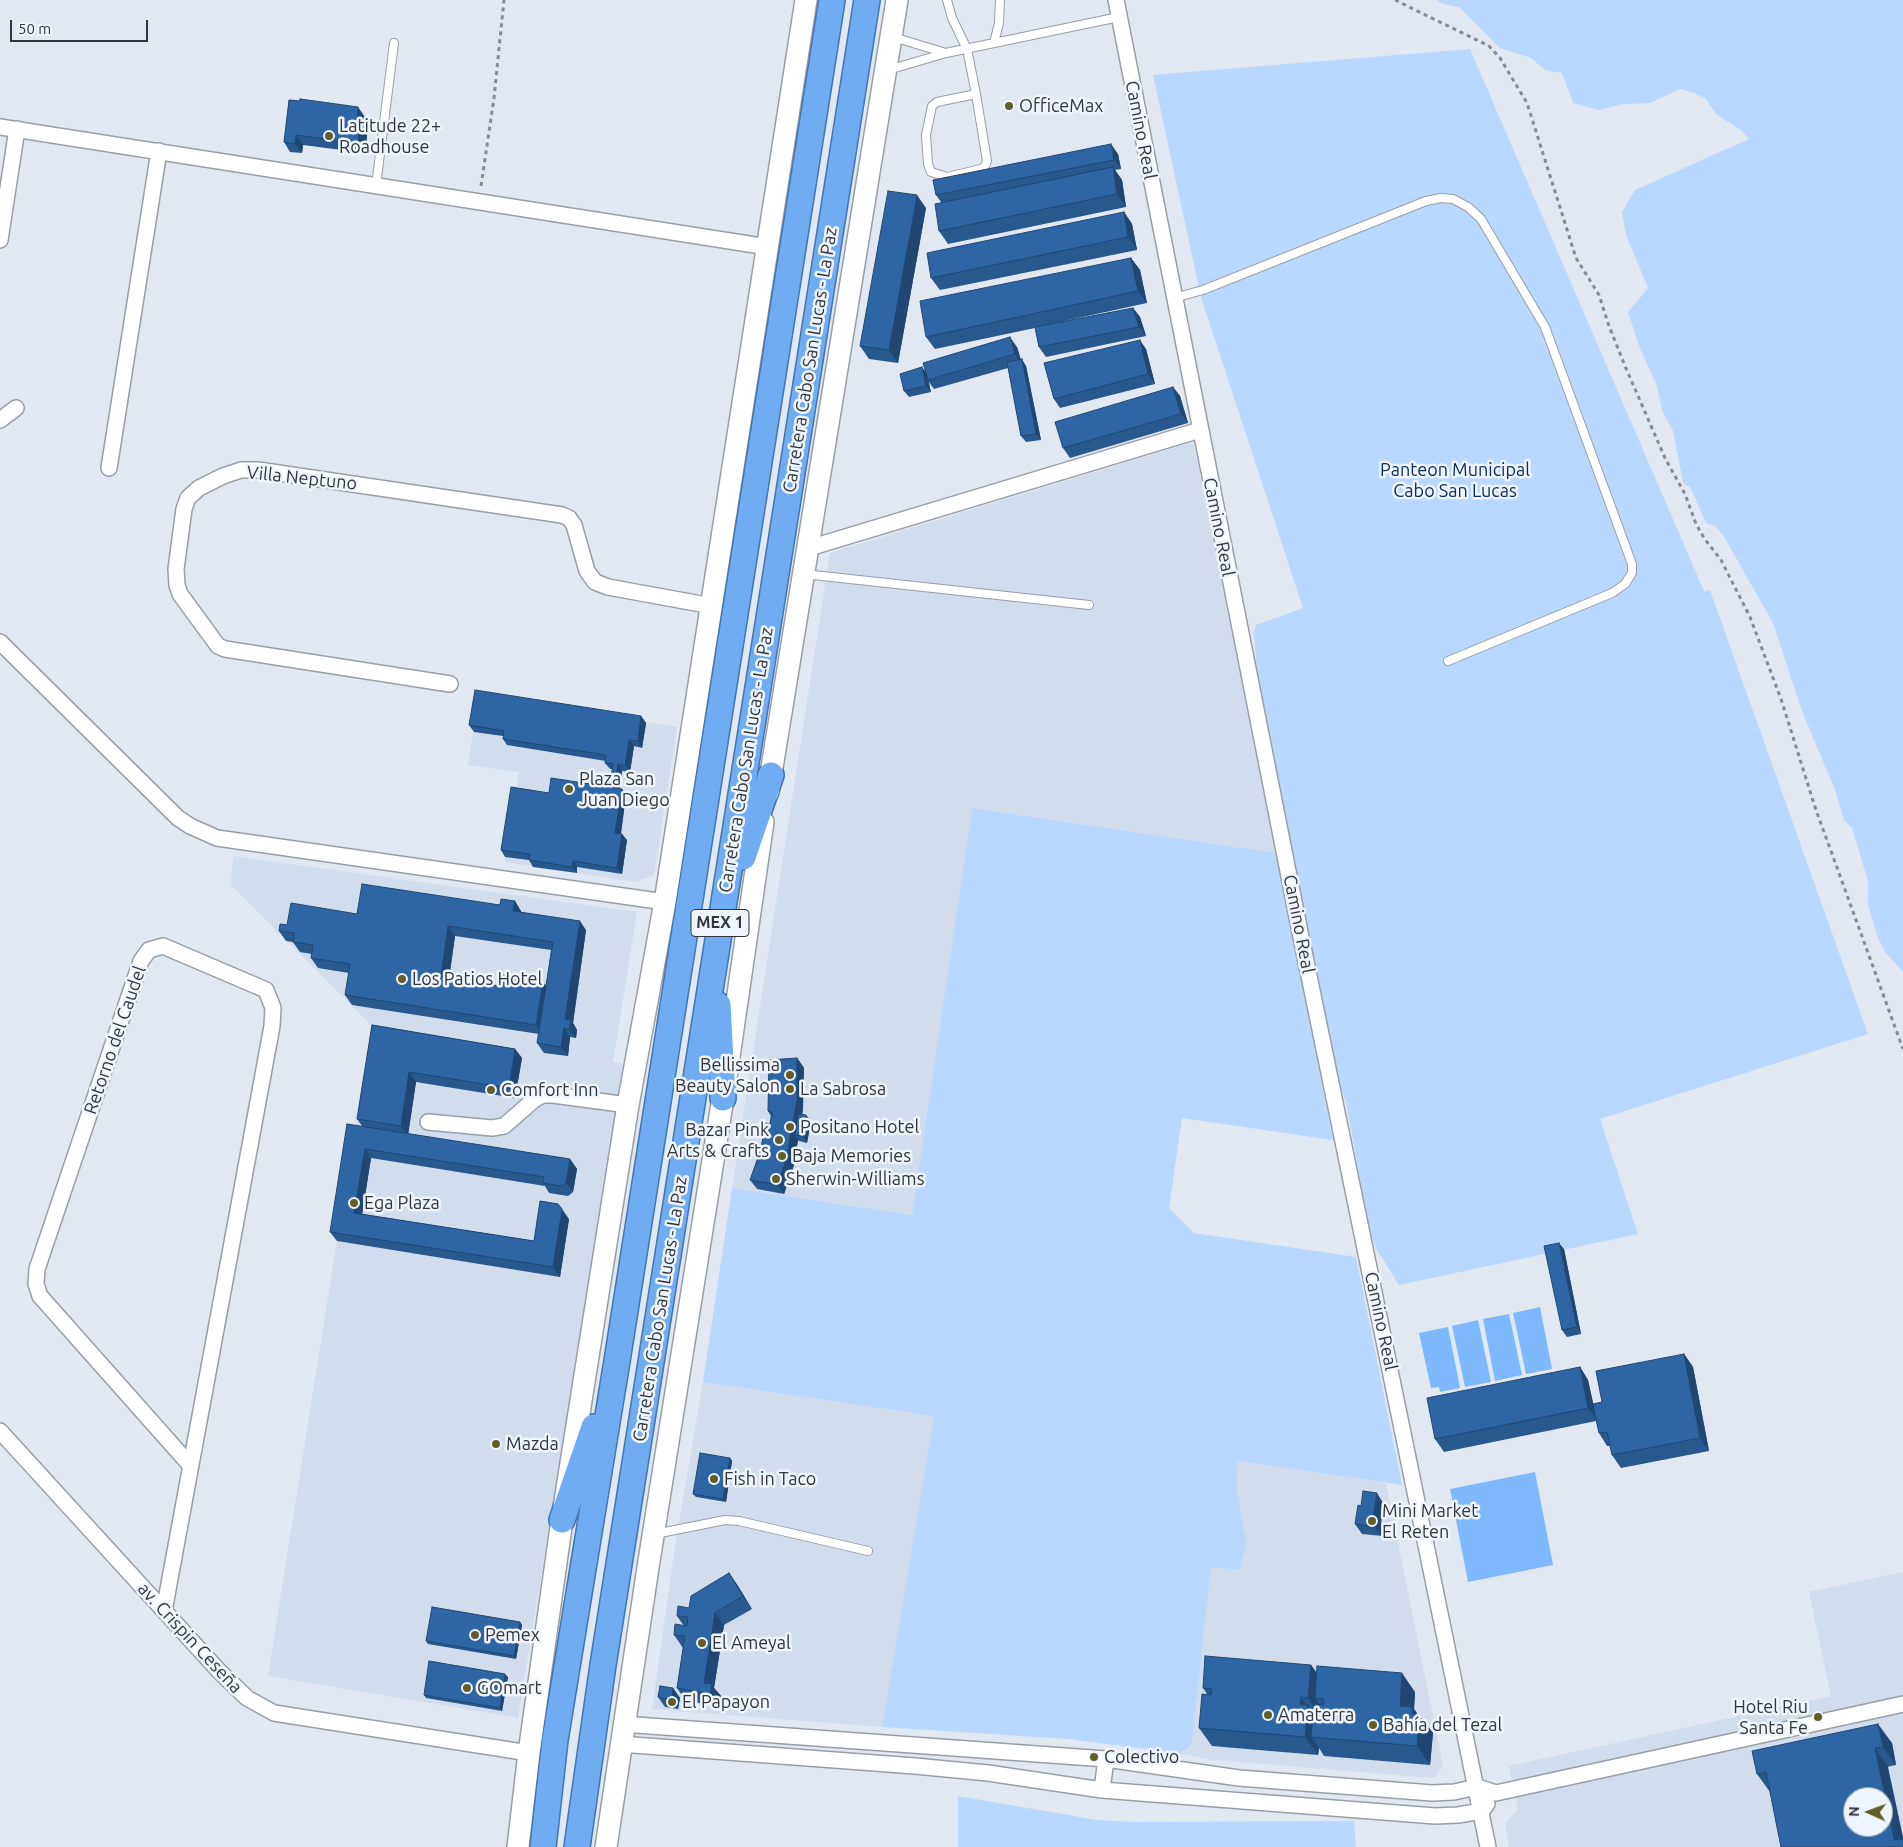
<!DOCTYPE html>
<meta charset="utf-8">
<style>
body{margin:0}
#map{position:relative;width:1903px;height:1847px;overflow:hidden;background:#e1e8f1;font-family:Ubuntu,sans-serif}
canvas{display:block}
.north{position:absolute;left:1843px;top:1787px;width:50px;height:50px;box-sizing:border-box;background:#eef5fe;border:1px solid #a3a8af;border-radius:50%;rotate:272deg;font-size:14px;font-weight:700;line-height:20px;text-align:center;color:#333539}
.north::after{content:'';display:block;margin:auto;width:18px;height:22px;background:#625d29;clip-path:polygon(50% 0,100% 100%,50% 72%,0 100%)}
.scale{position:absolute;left:10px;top:20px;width:138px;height:22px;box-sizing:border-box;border:2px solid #333539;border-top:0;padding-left:6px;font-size:15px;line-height:18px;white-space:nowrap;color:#333539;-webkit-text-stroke:4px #eef5fe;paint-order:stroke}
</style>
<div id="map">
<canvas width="1903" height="1847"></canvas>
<div class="north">N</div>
<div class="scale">50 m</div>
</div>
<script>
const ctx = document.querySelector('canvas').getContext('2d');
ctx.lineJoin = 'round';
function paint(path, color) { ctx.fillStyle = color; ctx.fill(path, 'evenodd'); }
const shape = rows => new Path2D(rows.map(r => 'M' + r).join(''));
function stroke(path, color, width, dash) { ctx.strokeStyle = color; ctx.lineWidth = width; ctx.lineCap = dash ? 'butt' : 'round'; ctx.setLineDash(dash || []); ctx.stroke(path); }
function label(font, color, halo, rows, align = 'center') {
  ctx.font = font + ' Ubuntu,sans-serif'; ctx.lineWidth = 5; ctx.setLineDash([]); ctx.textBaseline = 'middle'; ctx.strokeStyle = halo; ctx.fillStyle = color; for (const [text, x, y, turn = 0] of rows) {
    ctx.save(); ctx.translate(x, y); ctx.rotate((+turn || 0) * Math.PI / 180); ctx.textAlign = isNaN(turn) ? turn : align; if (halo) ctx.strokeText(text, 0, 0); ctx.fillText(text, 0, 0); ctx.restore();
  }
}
const built = shape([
 [1193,442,1276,853,972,808,912,1215,732,1188,830,553],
 [479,697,677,727,654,875,635,882,505,862,519,772,468,765],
 [233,856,637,912,613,1062,624,1064,518,1718,268,1676,371,1025,231,885],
 [703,1382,935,1416,882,1727,652,1709,675,1547],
 [1238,1461,1386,1483,1443,1766,1434,1778,1214,1760,1176,1753,1185,1751,1192,1744,1211,1566,1240,1570,1247,1543,1237,1492],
 [1903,1572,1903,1847,1509,1847,1505,1824,1518,1809,1509,1766,1831,1696,1809,1592],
 [1853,1797,1883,1797,1883,1827,1853,1827]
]);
const green = shape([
 [1437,0,1903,0,1903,972,1886,953,1878,938,1868,905,1868,881,1852,828,1844,820,1835,790,1802,711,1773,623,1723,535,1715,526,1706,523,1690,487,1685,485,1683,482,1673,431,1662,410,1657,386,1639,346,1628,312,1648,288,1626,235,1622,212,1635,190,1749,139,1741,130,1717,115,1705,98,1694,93,1680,89,1650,103,1623,104,1599,110,1573,103,1562,73,1545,70,1531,58,1500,48,1459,7,1443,4],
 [1470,49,1704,591,1710,590,1868,1034,1600,1119,1638,1234,1399,1285,1377,1250,1370,1233,1346,1102,1337,1077,1258,684,1254,633,1256,625,1303,608,1201,297,1153,75],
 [972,808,1276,853,1333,1140,1182,1118,1169,1208,1194,1233,1356,1257,1402,1485,1238,1461,1237,1492,1247,1543,1240,1570,1211,1567,1192,1744,1185,1751,1176,1753,1068,1739,882,1727,934,1416,703,1382,732,1188,912,1215],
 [958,1796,1097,1820,1133,1822,1354,1821,1356,1847,958,1847]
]);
const water = shape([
 [1540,1307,1552,1369,1526,1374,1513,1313],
 [1509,1314,1522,1375,1495,1381,1483,1319],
 [1478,1320,1491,1382,1465,1387,1452,1326],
 [1448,1327,1460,1388,1440,1392,1439,1387,1431,1388,1419,1333],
 [1535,1472,1553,1565,1468,1582,1450,1489]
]);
const path = shape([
 [1395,0,1489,46,1500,58,1527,103,1576,258,1599,295,1609,326,1625,366,1665,458,1685,494,1696,524,1704,538,1721,560,1750,617,1781,699,1816,810,1903,1049],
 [481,186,494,98,504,0]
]);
const service = shape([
 [947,0,952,18,967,49,976,94,987,161,985,166,981,169,947,177,931,172,928,164,926,135,932,106,937,102,976,94],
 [893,37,946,53],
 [994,43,999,23,1000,0],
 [888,70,946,53,1119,17],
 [376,186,394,43],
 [1174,298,1203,290,1426,201,1441,198,1453,199,1468,207,1481,219,1545,327,1632,564,1632,573,1625,584,1612,593,1448,661],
 [804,574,1089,605],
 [655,1534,725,1520,739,1521,868,1551]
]);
const minor = shape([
 [1116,0,1301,937,1488,1847],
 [0,127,768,247],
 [0,240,17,129],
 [0,420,16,408],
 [109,468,159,151],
 [809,548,1200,430],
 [0,642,178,818,190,826,217,838,665,902],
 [450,684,225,649,218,646,180,594,177,585,176,569,184,509,188,498,199,488,223,476,241,470,258,470,562,515,569,518,574,525,587,571,595,582,608,587,712,606],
 [428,1122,492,1128,504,1126,535,1099,543,1095,553,1095,628,1105],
 [0,1431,219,1671,247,1698,274,1713,529,1753],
 [164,1611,272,1026,273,1008,266,990,163,946,149,950,141,961,37,1269,36,1284,40,1296,190,1465],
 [625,1713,628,1722,636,1725,1106,1759,1239,1778,1432,1793,1454,1792,1477,1787,1496,1793,1903,1704],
 [620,1744,915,1766,988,1773,1102,1790,1435,1816,1458,1815,1482,1811,1487,1804],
 [1102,1790,1106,1759]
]);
const secondary = shape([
 [768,792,897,0],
 [518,1847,529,1753,562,1520,628,1105,665,902,806,0],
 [606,1847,649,1561,723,1098,763,822]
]);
const trunk = shape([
 [743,857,771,775],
 [718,1005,723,1098],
 [562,1520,594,1427],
 [543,1847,555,1740,617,1361,832,0],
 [577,1847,603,1665,867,0]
]);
const wall = shape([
 [289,100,365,117,364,121,368,127,365,153,303,145,302,153,290,152,284,142],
 [1118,154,1121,169,1115,170,1122,180,1126,207,948,244,939,231,941,202,936,195],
 [926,208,898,363,869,359,860,346],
 [1124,212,1132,224,1137,250,940,290,931,278],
 [1131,258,1140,270,1147,303,1046,325,1133,308,1140,317,1146,336,1046,357,1039,347,1035,328,935,349,926,337],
 [1017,347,1021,360,1026,366,1041,440,1026,442,1021,436,1008,368,934,389,928,381,931,392,909,397,904,391,925,371],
 [1146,349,1155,384,1060,408,1054,399],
 [1173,387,1180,396,1188,423,1070,458,1063,448],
 [641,716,646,723,642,748,634,746,630,772,622,771,619,789,622,789,626,795,621,834,627,840,622,874,577,867,577,873,533,867,529,860,505,857,501,850,549,793,610,787,612,769,610,769,605,763,606,761,507,745,503,739,503,736,474,732,469,725],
 [515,901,521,912,586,930,573,1023,577,1030,576,1038,570,1037,568,1056,544,1053,537,1043,539,1034,352,1005,345,995,349,973,318,968,311,958,312,954,300,952,293,942,286,941,279,931,287,925,357,914,500,905],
 [455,936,551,950,546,986,543,982,535,983,500,986,449,978],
 [372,1025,515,1049,522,1058,515,1098,416,1082,408,1134,570,1159,577,1169,573,1192,568,1196,549,1193,545,1186,371,1158,362,1214,534,1241,569,1219,560,1277,337,1241,330,1232,362,1126,357,1119],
 [797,1058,804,1068,802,1114,811,1121,807,1143,799,1141,798,1140,794,1165,784,1194,757,1189,750,1180,770,1124,771,1116,768,1111],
 [1564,1249,1581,1334,1567,1337,1562,1330],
 [1684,1354,1693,1367,1709,1451,1621,1468,1612,1455,1610,1446,1607,1446,1599,1433,1596,1421,1444,1452,1435,1439,1580,1367,1588,1380,1593,1404,1602,1402],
 [730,1458,732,1461,726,1502,696,1497,693,1494],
 [1383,1503,1381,1523,1383,1527,1382,1536,1362,1534,1355,1524,1361,1506],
 [729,1573,738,1586,752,1609,724,1625,714,1688,721,1696,719,1706,686,1701,677,1688,683,1648,674,1635,684,1626,677,1616,689,1608],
 [520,1622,522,1625,516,1659,428,1644,426,1641],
 [1311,1665,1317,1673,1415,1692,1414,1709,1418,1715,1419,1715,1433,1733,1430,1765,1324,1756,1319,1748,1318,1755,1212,1746,1199,1728,1207,1694,1203,1688],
 [508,1677,502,1711,426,1698,424,1695],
 [673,1688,680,1698,678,1709,665,1707,658,1697],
 [1892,1743,1896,1765,1770,1792,1757,1774]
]);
const shadedWall = shape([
 [358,107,365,117,364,121,368,127,365,153,358,143,357,117],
 [296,135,303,145,302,153,295,144],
 [1111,144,1118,154,1121,169,1114,160],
 [1113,167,1122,180,1126,207,1117,194],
 [917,195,926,208,898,363,889,350],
 [1124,212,1132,224,1137,250,1128,237],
 [1131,258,1140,270,1147,303,1138,291],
 [1133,308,1140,317,1146,336,1139,327],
 [1010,337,1017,347,1022,364,1015,354],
 [1140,340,1146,349,1155,384,1148,374],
 [1022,359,1026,366,1041,440,1036,434],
 [922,367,927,374,931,392,926,386],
 [1173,387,1180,396,1188,423,1181,414],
 [641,716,646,723,642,748,638,741],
 [629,740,634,746,630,772,625,766],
 [618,764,622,771,619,794,614,788],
 [622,789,626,795,620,839,615,833],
 [622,834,627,840,622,874,617,868],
 [573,861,577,867,577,873,572,867],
 [515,901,521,911,520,920,513,911],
 [580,921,586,930,573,1023,577,1030,576,1038,569,1029,565,1019],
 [448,926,455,936,448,986,441,977],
 [543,982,550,991,543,1034,536,1025],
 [564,1028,570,1037,568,1056,561,1047],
 [515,1049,522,1058,515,1098,509,1088],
 [797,1058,804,1068,803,1110,799,1136,795,1135,798,1140,794,1165,784,1194,778,1185],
 [409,1072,416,1082,408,1136,401,1126],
 [806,1115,811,1121,807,1143,803,1136],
 [365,1149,371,1158,361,1222,354,1213],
 [570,1159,577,1169,573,1192,566,1183],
 [562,1209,569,1219,560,1277,553,1267],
 [1559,1243,1564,1249,1581,1334,1577,1327],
 [1684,1354,1693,1367,1709,1451,1700,1438],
 [1580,1367,1588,1380,1597,1420,1588,1408],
 [730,1458,732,1461,726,1502,723,1499],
 [1377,1493,1383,1503,1381,1523,1383,1527,1382,1536,1375,1527,1373,1517],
 [729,1573,738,1586,752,1609,743,1596],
 [715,1613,724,1625,714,1688,721,1696,719,1706,710,1694,704,1683],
 [520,1622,522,1625,516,1659,514,1656],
 [1311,1665,1324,1684,1315,1698,1322,1708,1321,1716,1308,1698],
 [1402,1673,1415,1692,1414,1709,1419,1716,1419,1715,1433,1733,1430,1765,1417,1746,1400,1706],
 [505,1674,508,1677,502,1711,500,1708],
 [673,1688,680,1698,678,1709,672,1700],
 [1301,1697,1307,1707,1308,1705,1321,1724,1311,1737,1319,1748,1318,1755,1305,1737,1300,1704],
 [1878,1724,1892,1743,1896,1765,1883,1747],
 [1875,1748,1888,1767,1903,1837,1903,1847,1894,1840]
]);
const building = shape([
 [300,99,358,107,357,117,361,117,358,143,296,135,295,144,284,142,289,100,300,101,300,99],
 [1111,144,1114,160,936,195,933,180,1111,144],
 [1113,167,1117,194,939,231,935,204,1113,167],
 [888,191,917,195,889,350,860,346,888,191],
 [1124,212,1128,237,931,278,927,253,1124,212],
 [1131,258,1138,291,926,337,920,301,1131,258],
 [1133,308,1139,327,1039,347,1035,327,1133,308],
 [1010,337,1015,354,928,380,923,363,1010,337],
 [1140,340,1148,374,1054,399,1044,363,1140,340],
 [1022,359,1036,434,1021,436,1007,362,1022,359],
 [922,367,926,386,904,391,900,374,922,367],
 [1173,387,1181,414,1063,448,1055,422,1173,387],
 [475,690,641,716,638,741,629,740,625,766,618,764,614,788,622,789,615,833,622,834,617,868,573,861,572,867,529,860,530,854,501,850,511,787,549,793,551,778,610,787,613,764,605,763,606,755,503,739,504,731,469,725,475,690],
 [362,884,500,905,501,899,515,901,513,911,580,921,565,1019,571,1020,569,1029,564,1028,561,1047,537,1043,553,942,448,926,441,977,500,986,502,975,509,976,509,979,535,983,536,980,543,982,536,1025,345,995,350,964,311,958,313,945,293,942,294,933,279,931,280,924,287,925,291,903,357,914,362,884],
 [372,1025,515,1049,509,1088,409,1072,401,1126,357,1119,372,1025],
 [797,1058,797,1100,787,1156,778,1185,750,1180,760,1152,766,1123,770,1124,772,1112,768,1111,769,1060,797,1058],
 [798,1114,806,1115,803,1136,795,1135,798,1114],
 [347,1124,570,1159,566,1183,561,1186,543,1183,544,1177,365,1149,354,1213,534,1241,540,1201,558,1204,562,1209,553,1267,330,1232,347,1124],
 [1559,1243,1577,1327,1562,1330,1544,1246,1559,1243],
 [1684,1354,1700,1438,1612,1455,1607,1432,1599,1433,1593,1404,1602,1402,1596,1371,1684,1354],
 [1580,1367,1588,1408,1435,1439,1427,1398,1580,1367],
 [700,1453,730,1458,723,1499,693,1494,700,1453],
 [1363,1491,1377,1493,1373,1517,1377,1518,1375,1527,1355,1524,1358,1505,1361,1506,1363,1491],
 [729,1573,743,1596,715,1613,704,1683,712,1684,710,1694,677,1688,685,1636,674,1635,675,1624,687,1626,688,1617,677,1616,678,1606,689,1608,691,1596,729,1573],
 [432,1607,520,1622,514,1656,426,1641,432,1607],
 [1205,1656,1311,1665,1308,1698,1301,1697,1300,1704,1308,1705,1305,1737,1199,1728,1202,1694,1211,1695,1212,1689,1203,1688,1205,1656],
 [429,1661,505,1674,500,1708,424,1695,429,1661],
 [1317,1666,1402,1673,1400,1706,1412,1707,1412,1714,1419,1715,1417,1746,1311,1737,1314,1704,1323,1705,1324,1699,1315,1698,1317,1666],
 [660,1686,673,1688,672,1700,658,1697,660,1686],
 [1878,1724,1883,1747,1875,1748,1894,1840,1903,1839,1903,1847,1781,1847,1766,1772,1757,1774,1752,1751,1878,1724],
 [1853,1797,1883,1797,1883,1827,1853,1827,1853,1797]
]);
const markers = [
 [1009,106,5,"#625d29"],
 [329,136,5,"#625d29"],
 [569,789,5,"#625d29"],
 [402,979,5,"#625d29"],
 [790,1075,5,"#625d29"],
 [790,1089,5,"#625d29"],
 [491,1090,5,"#625d29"],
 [790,1127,5,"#625d29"],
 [779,1140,5,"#625d29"],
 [782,1156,5,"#625d29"],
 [776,1179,5,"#625d29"],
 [354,1203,5,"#625d29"],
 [496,1444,5,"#625d29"],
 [714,1479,5,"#625d29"],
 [1372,1521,5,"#625d29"],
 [475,1635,5,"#625d29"],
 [702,1643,5,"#625d29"],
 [467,1688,5,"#625d29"],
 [672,1702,5,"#625d29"],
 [1268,1715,5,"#625d29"],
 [1818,1717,5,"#625d29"],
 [1373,1725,5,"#625d29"],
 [1094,1757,5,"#625d29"]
];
const shields = [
 [720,923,58]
];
const shieldNames = [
 ["MEX 1",720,923]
];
const poiNames = [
 ["OfficeMax",1019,106],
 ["Latitude 22+",339,126],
 ["Roadhouse",339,147],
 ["Plaza San",579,779],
 ["Juan Diego",579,800],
 ["Los Patios Hotel",412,979],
 ["Bellissima",780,1065,"right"],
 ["Beauty Salon",780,1086,"right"],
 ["La Sabrosa",800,1089],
 ["Comfort Inn",501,1090],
 ["Positano Hotel",800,1127],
 ["Bazar Pink",769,1130,"right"],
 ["Arts & Crafts",769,1151,"right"],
 ["Baja Memories",792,1156],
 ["Sherwin-Williams",786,1179],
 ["Ega Plaza",364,1203],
 ["Mazda",506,1444],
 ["Fish in Taco",724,1479],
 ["Mini Market",1382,1511],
 ["El Reten",1382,1532],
 ["Pemex",485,1635],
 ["El Ameyal",712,1643],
 ["GOmart",477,1688],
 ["El Papayon",682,1702],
 ["Hotel Riu",1808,1707,"right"],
 ["Santa Fe",1808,1728,"right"],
 ["Amaterra",1278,1715],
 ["Bahía del Tezal",1383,1725],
 ["Colectivo",1104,1757]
];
const streetNames = [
 ["Camino Real",1141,130,79],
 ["Carretera Cabo San Lucas - La Paz",810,360,-81],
 ["Villa Neptuno",302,478,6],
 ["Camino Real",1219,527,79],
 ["Carretera Cabo San Lucas - La Paz",746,760,-81],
 ["Camino Real",1299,924,79],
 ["Retorno del Caudel",115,1040,-71],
 ["Carretera Cabo San Lucas - La Paz",660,1309,-81],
 ["Camino Real",1381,1321,78],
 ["av. Crispin Ceseña",190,1638,47]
];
const parkNames = [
 ["Panteon Municipal",1455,470],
 ["Cabo San Lucas",1455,491]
];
paint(built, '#d1ddec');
paint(green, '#b8d8ff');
paint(water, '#7eb8fd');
stroke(service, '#989ea6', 10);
stroke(minor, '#989ea6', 18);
stroke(secondary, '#989ea6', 24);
stroke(trunk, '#4375af', 28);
stroke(path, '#868a91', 3, [4, 4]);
stroke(service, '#fff', 8);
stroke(minor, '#fff', 15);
stroke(secondary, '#fff', 21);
stroke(trunk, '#6facf2', 25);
paint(wall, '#28588e');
paint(shadedWall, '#204774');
paint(building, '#2e66a5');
stroke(building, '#204774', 1);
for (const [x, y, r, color] of markers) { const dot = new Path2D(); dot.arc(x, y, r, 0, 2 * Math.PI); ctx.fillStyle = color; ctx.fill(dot); stroke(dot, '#eef5fe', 2); }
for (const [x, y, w] of shields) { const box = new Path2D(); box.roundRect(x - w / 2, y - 13.5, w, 27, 4); ctx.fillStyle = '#eef5fe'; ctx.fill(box); stroke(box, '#333539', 1); }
label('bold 16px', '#333539', null, shieldNames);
label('18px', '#333539', '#eef5fe', poiNames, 'left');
label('18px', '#333539', '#eef5fe', streetNames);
label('18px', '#052e59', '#eef5fe', parkNames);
</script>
